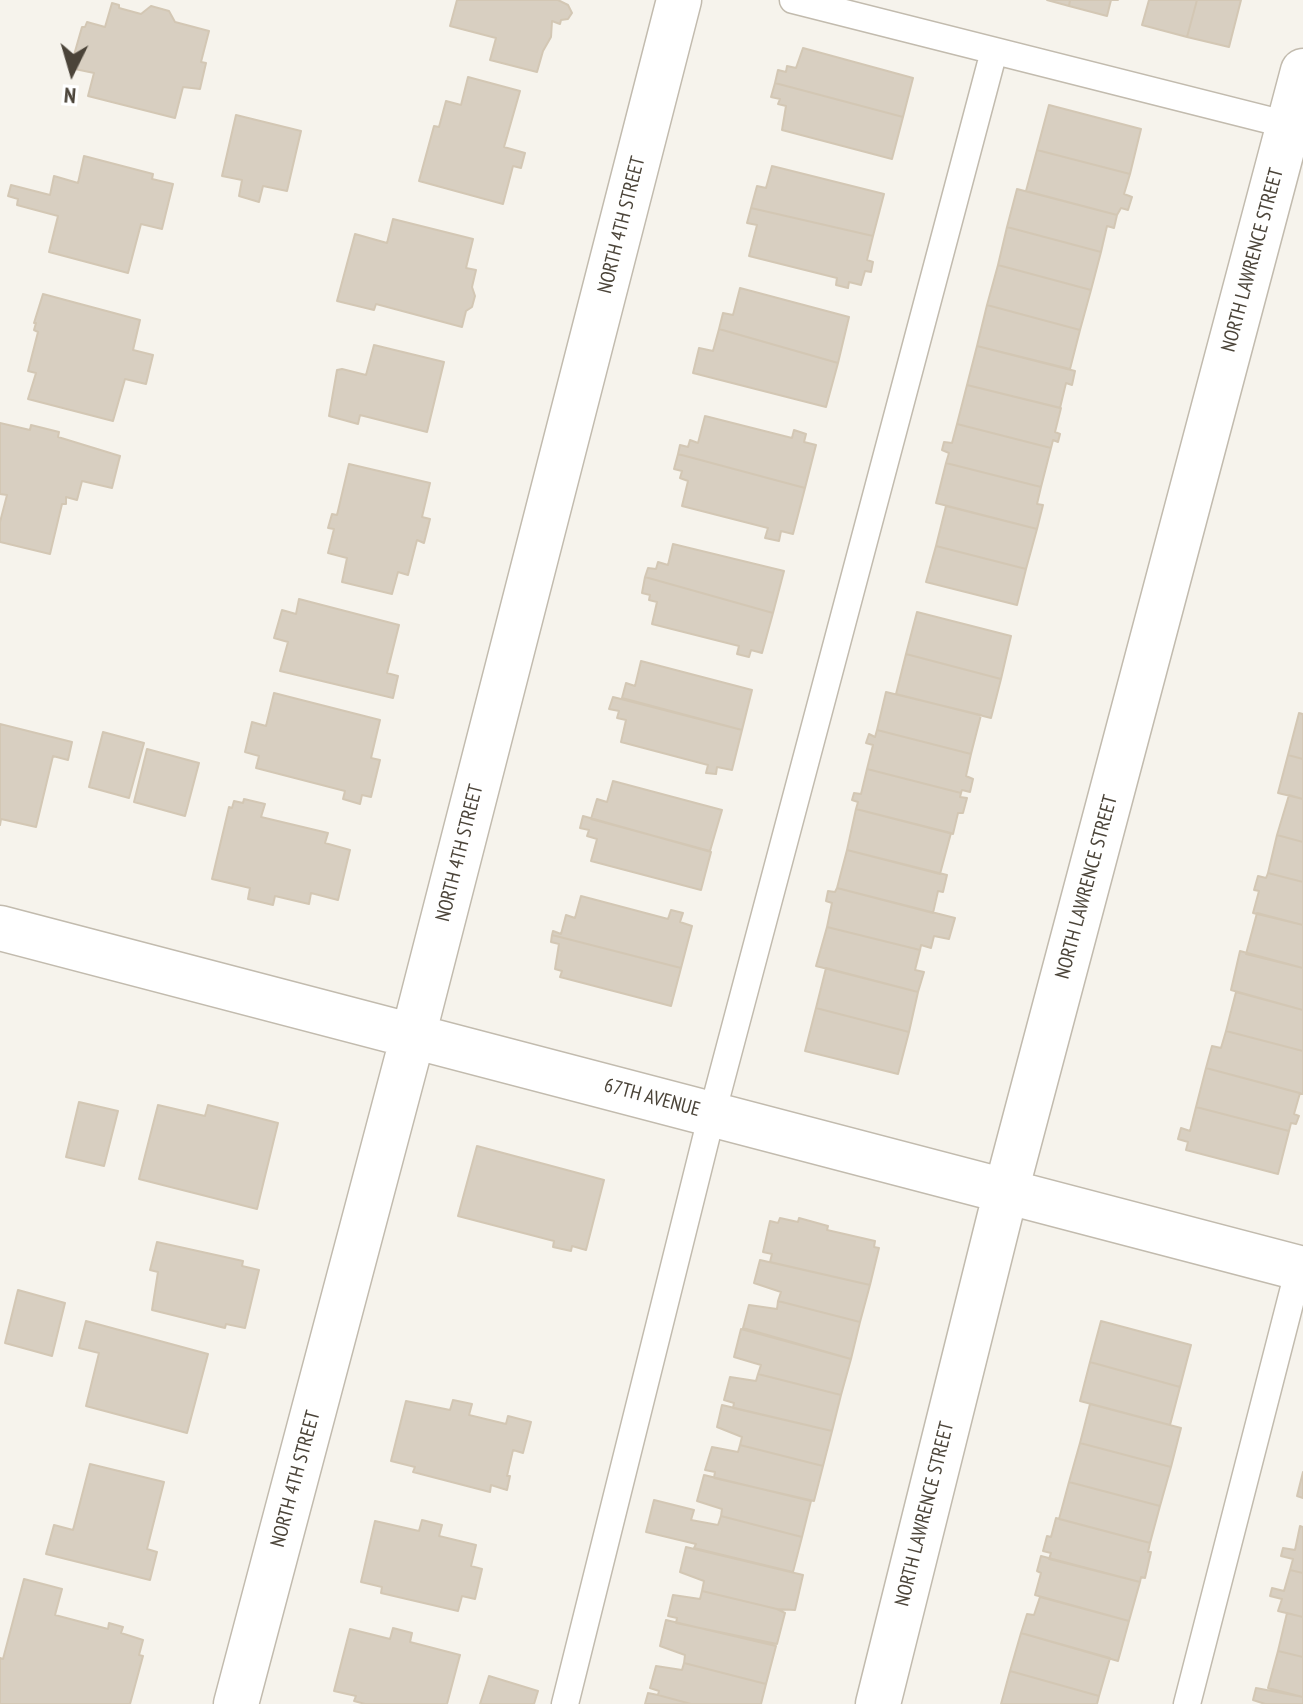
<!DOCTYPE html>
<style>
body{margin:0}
#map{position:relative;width:1303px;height:1704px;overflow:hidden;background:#f6f3ec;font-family:"PT Sans Narrow",sans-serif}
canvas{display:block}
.north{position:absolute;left:32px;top:32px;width:80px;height:80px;-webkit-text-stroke:6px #fff;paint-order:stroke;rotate:185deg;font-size:22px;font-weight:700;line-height:32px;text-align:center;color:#4b4439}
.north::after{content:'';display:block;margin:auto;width:28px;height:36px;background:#4b4439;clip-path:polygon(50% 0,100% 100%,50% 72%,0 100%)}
</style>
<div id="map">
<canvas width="1303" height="1704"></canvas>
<div class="north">N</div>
</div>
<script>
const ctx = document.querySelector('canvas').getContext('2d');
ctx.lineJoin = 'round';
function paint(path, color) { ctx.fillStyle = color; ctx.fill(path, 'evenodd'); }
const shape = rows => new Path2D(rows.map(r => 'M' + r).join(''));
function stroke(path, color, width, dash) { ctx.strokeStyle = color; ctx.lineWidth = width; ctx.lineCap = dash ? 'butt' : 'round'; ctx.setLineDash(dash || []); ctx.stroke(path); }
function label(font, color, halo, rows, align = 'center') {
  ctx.font = font + ' "PT Sans Narrow",sans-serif'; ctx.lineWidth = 6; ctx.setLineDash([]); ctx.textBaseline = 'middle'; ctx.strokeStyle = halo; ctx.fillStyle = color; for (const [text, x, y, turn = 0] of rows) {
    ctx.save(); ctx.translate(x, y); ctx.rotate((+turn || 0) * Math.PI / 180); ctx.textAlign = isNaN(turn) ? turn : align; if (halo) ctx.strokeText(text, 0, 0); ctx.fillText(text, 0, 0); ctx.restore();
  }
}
const building = shape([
 [457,0,558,0,568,5,572,13,568,19,561,20,560,24,552,21,551,37,543,51,537,72,490,60,496,38,450,26,457,0],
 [1047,0,1070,0,1069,6,1047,0],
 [1070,0,1118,0,1111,0,1107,16,1069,6,1070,0],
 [1149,0,1197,0,1187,37,1142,25,1149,0],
 [1197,0,1241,0,1229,47,1187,37,1197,0],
 [112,3,119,5,119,8,141,14,151,6,169,11,175,22,209,31,201,62,206,63,200,89,183,87,175,118,88,96,94,73,75,69,76,64,72,62,82,27,85,27,87,22,105,27,112,3],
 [803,48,913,78,903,117,775,83,778,70,786,72,787,66,796,68,803,48],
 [468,77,520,91,504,147,525,153,521,168,513,166,503,204,419,181,434,126,439,127,446,101,461,105,468,77],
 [775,83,903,117,892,159,782,130,786,106,778,104,780,99,771,97,775,83],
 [1049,105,1141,129,1130,174,1037,150,1049,105],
 [236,115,301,131,287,191,263,186,259,202,239,196,242,180,222,176,236,115],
 [1037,150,1130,174,1124,194,1132,197,1128,210,1121,208,1117,215,1026,191,1037,150],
 [84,156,153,174,152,179,173,184,162,229,141,224,128,273,49,252,58,216,17,205,18,199,8,196,11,185,50,195,54,176,78,183,84,156],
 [772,166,884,194,873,236,751,208,757,186,766,188,772,166],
 [1017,189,1117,215,1114,228,1107,226,1101,252,1007,227,1017,189],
 [751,208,873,236,867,260,873,262,871,272,865,271,861,285,849,282,848,288,836,285,837,278,749,256,757,225,747,223,751,208],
 [393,219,473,239,466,268,476,270,472,287,475,296,472,307,466,311,462,327,376,304,374,310,337,301,355,234,387,243,393,219],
 [1007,227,1101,252,1091,290,998,265,1007,227],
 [998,265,1091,290,1080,330,987,305,998,265],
 [740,288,849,317,838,363,719,329,723,313,733,315,740,288],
 [43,294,140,320,133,350,153,355,146,384,125,379,113,421,28,399,36,373,28,371,38,332,34,330,36,323,34,323,43,294],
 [987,305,1080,330,1070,369,977,346,987,305],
 [719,329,838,363,826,407,693,373,699,348,713,351,719,329],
 [374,345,444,362,427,432,360,415,358,424,329,416,337,370,342,369,366,375,374,345],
 [977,346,1075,371,1072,385,1066,383,1060,408,967,385,977,346],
 [967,385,1061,408,1055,432,1060,434,1058,442,1053,440,1051,448,957,424,967,385],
 [705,416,792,438,794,430,806,434,804,442,816,445,805,488,678,454,680,445,688,447,690,440,698,443,705,416],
 [0,423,30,430,31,425,59,432,58,437,120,456,112,488,82,481,77,500,66,497,66,504,62,504,50,554,0,542,0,522,7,495,0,494,0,423],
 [957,424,1051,448,1041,487,946,463,949,453,942,450,944,442,952,443,957,424],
 [678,454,805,488,793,534,781,531,779,541,765,538,768,528,682,506,688,481,680,478,682,471,674,469,678,454],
 [946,463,1041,487,1037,504,1043,505,1037,529,936,503,946,463],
 [349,464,430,483,422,517,430,519,424,543,417,540,408,575,398,572,392,594,342,582,347,558,328,553,334,529,328,528,332,514,337,515,349,464],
 [946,506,1037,529,1026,569,936,546,946,506],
 [673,544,784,571,773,613,645,577,648,568,656,569,658,562,668,565,673,544],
 [936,546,1026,569,1017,605,926,582,936,546],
 [645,577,773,613,762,653,751,650,749,657,737,654,739,646,652,624,657,602,649,600,650,595,642,593,645,577],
 [299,599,399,625,387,673,398,676,393,698,280,671,288,642,274,638,282,610,296,614,299,599],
 [917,612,1011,636,1001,679,906,654,917,612],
 [906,654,1001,679,991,718,896,694,906,654],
 [641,661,752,690,742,730,622,698,626,683,635,686,641,661],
 [886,692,981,715,971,754,877,730,886,692],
 [274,693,380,720,371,758,380,760,371,797,362,795,360,804,343,799,345,791,256,768,259,756,245,752,252,722,266,726,274,693],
 [613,697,742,730,732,770,717,767,716,774,706,773,708,765,621,742,626,720,617,718,619,711,609,709,613,697],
 [1299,713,1303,714,1303,759,1288,755,1299,713],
 [0,724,72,742,68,760,53,756,36,827,1,819,0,825,0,724],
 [877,730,971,754,966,776,973,779,970,792,962,790,961,793,867,769,873,745,866,743,869,734,875,737,877,730],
 [103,732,144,743,129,798,89,787,103,732],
 [147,749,199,763,185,816,134,802,147,749],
 [1288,755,1303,759,1303,799,1278,793,1288,755],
 [867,769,961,793,960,797,967,798,963,813,958,813,953,834,856,809,858,802,852,800,854,793,861,794,867,769],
 [613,781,722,810,710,851,591,819,597,799,607,802,613,781],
 [1289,795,1303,799,1303,842,1277,835,1289,795],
 [244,799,265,804,261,817,328,833,325,843,350,850,338,900,311,893,309,904,275,896,273,905,248,899,250,888,212,879,229,807,232,808,234,801,243,803,244,799],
 [856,809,951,833,940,874,847,850,856,809],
 [583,816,711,852,701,890,591,861,597,839,587,836,589,830,580,828,583,816],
 [1277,835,1303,842,1303,882,1268,873,1277,835],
 [847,850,947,875,943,892,938,891,933,913,837,888,847,850],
 [1268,873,1303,882,1303,925,1253,913,1259,891,1254,890,1258,876,1266,878,1268,873],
 [837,888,955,918,949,939,934,936,931,948,921,945,920,950,827,927,832,903,826,901,828,891,835,892,837,888],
 [581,896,668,919,671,910,683,913,680,922,692,926,681,968,552,935,553,931,561,934,566,915,575,918,581,896],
 [1257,913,1303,925,1303,968,1246,954,1257,913],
 [827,927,920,950,915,970,924,972,918,992,816,966,827,927],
 [552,935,681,968,671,1006,560,977,562,971,555,969,559,944,551,942,552,935],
 [1240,951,1303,968,1303,1010,1231,990,1240,951],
 [826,968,918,992,909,1032,816,1008,826,968],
 [1236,992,1303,1010,1303,1051,1226,1031,1236,992],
 [816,1008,909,1032,898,1074,805,1051,816,1008],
 [1226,1031,1303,1051,1303,1094,1206,1068,1212,1046,1221,1048,1226,1031],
 [1206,1068,1300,1093,1294,1114,1299,1116,1296,1124,1291,1123,1289,1131,1196,1107,1206,1068],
 [79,1102,118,1111,104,1166,66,1157,79,1102],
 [158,1105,205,1116,208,1105,278,1123,257,1209,139,1179,158,1105],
 [1196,1107,1289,1131,1278,1174,1186,1150,1188,1142,1178,1139,1181,1128,1190,1131,1196,1107],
 [477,1146,604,1180,586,1250,572,1246,571,1251,553,1247,554,1241,458,1216,477,1146],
 [780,1218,798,1222,799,1218,828,1226,827,1230,875,1241,874,1247,879,1248,870,1285,770,1262,772,1254,763,1252,770,1221,778,1223,780,1218],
 [157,1242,243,1261,242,1266,259,1270,245,1328,226,1324,225,1328,152,1310,158,1272,150,1270,157,1242],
 [760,1260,870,1285,860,1322,778,1301,781,1292,754,1283,760,1260],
 [18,1290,65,1303,52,1356,5,1343,18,1290],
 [778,1301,860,1322,851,1359,743,1328,749,1305,777,1309,778,1301],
 [86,1321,208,1354,187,1433,86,1406,99,1353,79,1348,86,1321],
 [1101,1321,1191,1345,1180,1387,1090,1362,1101,1321],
 [741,1329,851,1359,841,1395,758,1374,761,1365,734,1357,741,1329],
 [1090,1362,1180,1387,1170,1425,1080,1401,1090,1362],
 [758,1374,841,1395,832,1431,733,1408,734,1403,724,1400,730,1377,756,1381,758,1374],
 [453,1400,472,1404,469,1415,506,1424,508,1416,531,1422,523,1453,513,1450,507,1476,510,1476,507,1490,491,1485,490,1492,413,1472,415,1467,391,1461,406,1401,450,1410,453,1400],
 [1090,1404,1181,1428,1171,1467,1080,1443,1090,1404],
 [722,1405,832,1431,823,1466,740,1445,742,1437,717,1427,722,1405],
 [1080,1443,1171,1467,1160,1506,1069,1482,1080,1443],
 [740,1445,823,1466,814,1501,714,1478,715,1472,705,1470,712,1447,738,1452,740,1445],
 [90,1464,164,1482,147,1549,157,1552,150,1580,46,1554,54,1525,73,1530,90,1464],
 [1303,1472,1303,1498,1297,1496,1303,1472],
 [704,1475,811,1501,802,1537,721,1516,722,1509,697,1501,704,1475],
 [1069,1482,1160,1506,1150,1543,1059,1519,1069,1482],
 [654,1500,694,1510,691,1520,718,1525,721,1516,802,1537,793,1572,694,1548,696,1544,646,1532,654,1500],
 [1056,1518,1150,1543,1148,1552,1151,1552,1145,1578,1141,1577,1140,1582,1049,1559,1051,1553,1043,1551,1047,1536,1051,1537,1056,1518],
 [422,1520,442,1525,439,1536,476,1545,471,1566,482,1569,475,1599,462,1596,458,1611,381,1593,382,1587,361,1582,375,1521,419,1531,422,1520],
 [1300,1526,1303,1527,1303,1573,1290,1570,1293,1559,1281,1556,1283,1548,1295,1550,1300,1526],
 [686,1547,803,1575,795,1610,777,1609,702,1591,704,1581,680,1572,686,1547],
 [1041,1556,1140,1582,1129,1621,1035,1595,1041,1573,1037,1571,1041,1556],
 [1290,1570,1303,1573,1303,1617,1278,1611,1282,1599,1270,1596,1272,1588,1284,1591,1290,1570],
 [24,1579,62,1589,55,1615,108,1629,109,1623,123,1627,121,1633,143,1640,139,1655,143,1656,130,1704,0,1704,0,1658,3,1659,24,1579],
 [702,1591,777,1609,785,1613,777,1644,676,1623,677,1618,668,1616,673,1595,700,1599,702,1591],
 [1040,1597,1129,1621,1118,1661,1021,1633,1027,1614,1034,1615,1040,1597],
 [1287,1613,1303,1617,1303,1657,1278,1651,1287,1613],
 [666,1620,776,1646,766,1684,684,1663,685,1655,660,1646,666,1620],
 [393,1628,412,1633,410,1642,460,1655,447,1704,365,1704,354,1701,356,1696,334,1691,350,1629,390,1639,393,1628],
 [1021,1633,1110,1658,1099,1696,1010,1671,1021,1633],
 [1278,1651,1303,1657,1303,1697,1268,1688,1278,1651],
 [684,1663,766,1684,761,1704,691,1704,658,1695,659,1691,650,1688,656,1666,682,1670,684,1663],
 [1010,1671,1099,1696,1097,1704,1001,1704,1010,1671],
 [489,1676,538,1691,534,1704,480,1704,489,1676],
 [1256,1688,1303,1697,1303,1704,1265,1704,1253,1700,1256,1688],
 [648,1693,658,1695,691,1704,645,1704,648,1693]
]);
const lane = shape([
 [793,0,1300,128],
 [565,1704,712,1114,994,51],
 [1187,1704,1299,1268]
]);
const street = shape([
 [0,928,1303,1269],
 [236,1704,413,1036,679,0],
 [878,1704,1006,1191,1303,71]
]);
const streetNames = [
 ["NORTH 4TH STREET",622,225,-76],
 ["NORTH LAWRENCE STREET",1253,260,-75],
 ["NORTH 4TH STREET",460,853,-76],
 ["NORTH LAWRENCE STREET",1087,887,-75],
 ["67TH AVENUE",652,1098,15],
 ["NORTH 4TH STREET",296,1479,-75],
 ["NORTH LAWRENCE STREET",925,1514,-76]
];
paint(building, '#d8cfc1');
stroke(building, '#d3c7b4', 2);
stroke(lane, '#c2bbae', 29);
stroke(street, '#c2bbae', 47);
stroke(lane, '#fff', 26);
stroke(street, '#fff', 44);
label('20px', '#4b4439', '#fff', streetNames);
</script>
